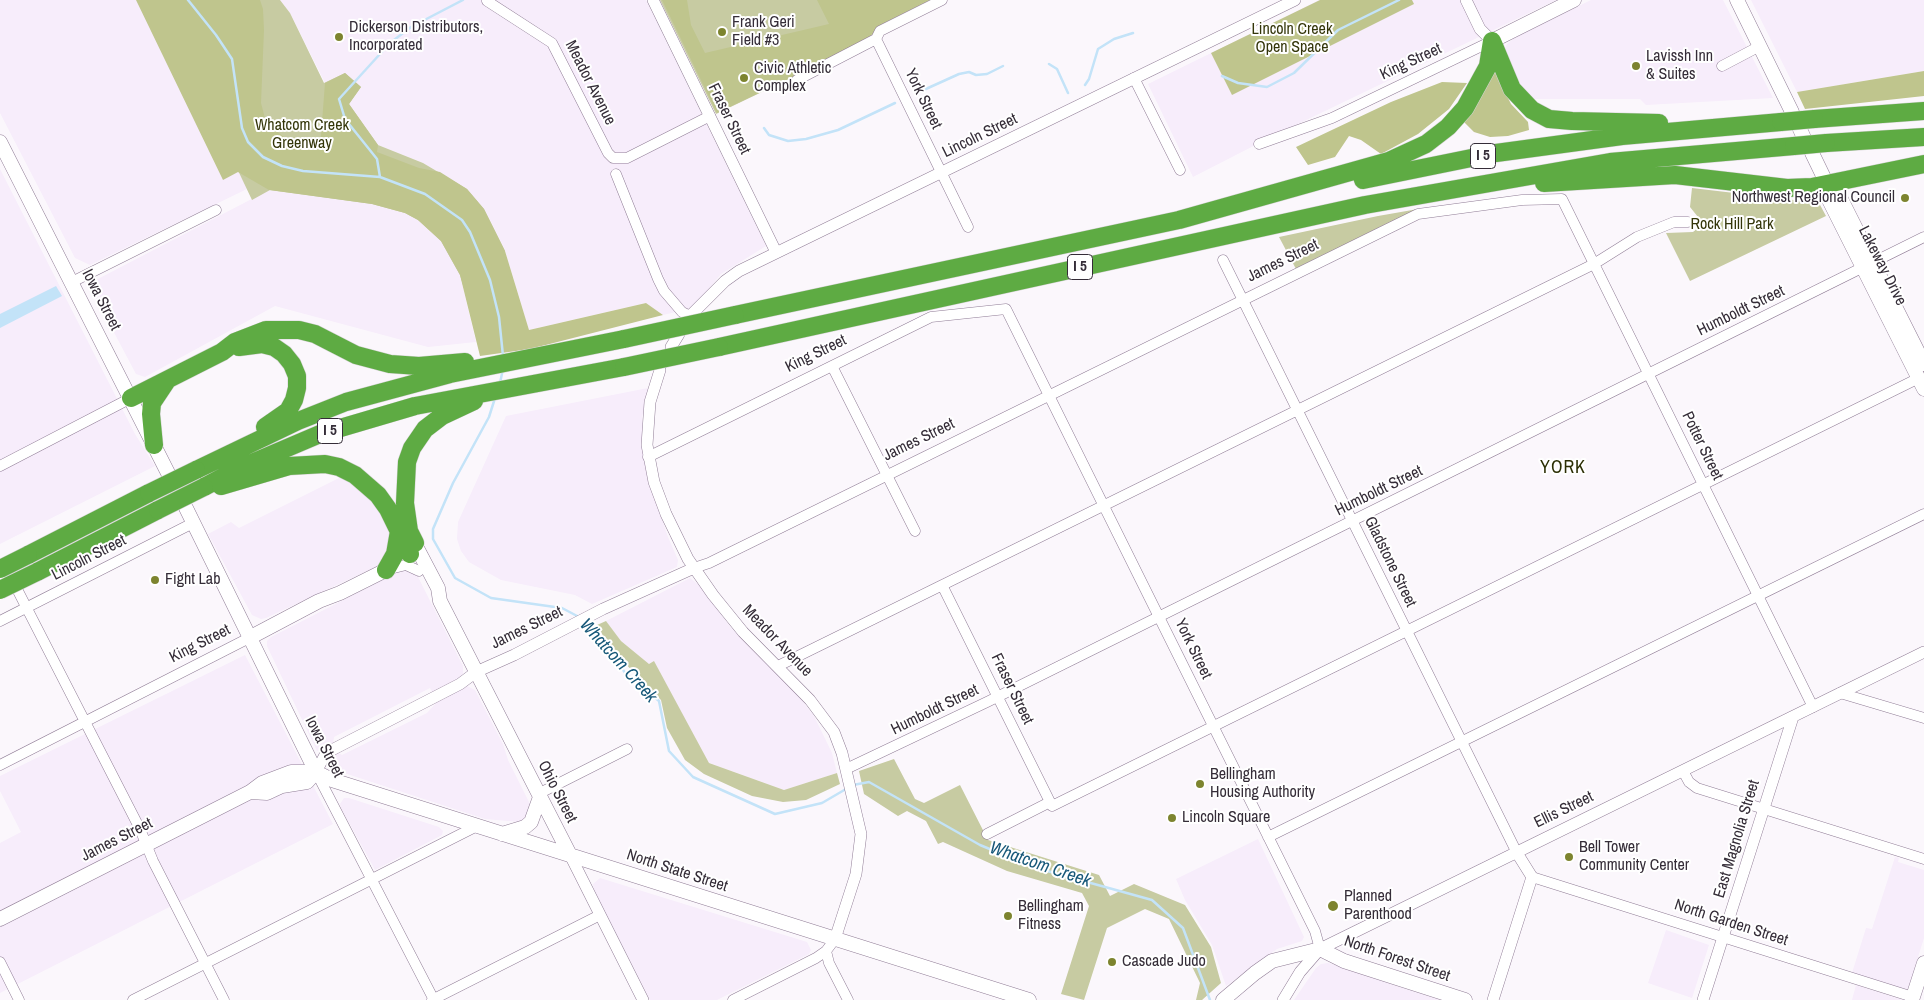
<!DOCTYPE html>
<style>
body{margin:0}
canvas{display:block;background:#fbf7fc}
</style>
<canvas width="1924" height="1000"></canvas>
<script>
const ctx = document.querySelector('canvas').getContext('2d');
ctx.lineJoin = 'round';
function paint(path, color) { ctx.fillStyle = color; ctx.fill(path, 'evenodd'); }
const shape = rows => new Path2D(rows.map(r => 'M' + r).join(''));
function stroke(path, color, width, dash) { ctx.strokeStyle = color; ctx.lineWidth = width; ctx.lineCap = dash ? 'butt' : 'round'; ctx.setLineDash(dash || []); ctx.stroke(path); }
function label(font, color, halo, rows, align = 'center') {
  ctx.font = font + ' "Archivo Narrow",sans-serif'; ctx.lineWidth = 4; ctx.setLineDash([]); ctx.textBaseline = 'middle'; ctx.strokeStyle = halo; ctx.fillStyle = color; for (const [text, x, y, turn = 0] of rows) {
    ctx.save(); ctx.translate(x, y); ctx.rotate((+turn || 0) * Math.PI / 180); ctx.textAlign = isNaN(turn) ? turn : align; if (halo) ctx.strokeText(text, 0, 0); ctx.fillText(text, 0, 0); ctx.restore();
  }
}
const built = shape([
 [0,0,157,0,247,189,90,265,75,258,0,113],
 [280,0,646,0,766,246,721,274,693,308,663,315,646,303,529,330,505,251,467,189,423,163,378,145,349,104,361,87,325,83,290,13],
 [1319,0,1556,0,1273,136,1193,177,1148,84],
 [1591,0,1723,0,1773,98,1646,105,1640,99,1525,99,1504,51,1507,44,1523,31,1526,32],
 [1751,0,1924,0,1924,71,1797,92],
 [0,169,135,434,155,466,0,544],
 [269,190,372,204,405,213,418,220,442,241,451,255,460,275,476,342,428,347,275,306,145,377,136,374,91,289,94,281],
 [648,388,642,418,643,448,647,476,668,537,678,560,677,567,592,604,575,595,501,580,469,562,461,551,457,539,458,522,506,416],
 [345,475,364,487,394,529,386,562,266,618,261,619,252,615,208,534,231,522,239,528],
 [406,568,416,573,463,666,463,674,457,679,432,692,430,688,334,737,333,744,317,751,267,646,267,641,271,637],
 [690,578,699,585,731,628,797,694,814,716,832,753,837,773,784,790,709,763,654,662,649,664,621,641,606,621],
 [245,655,333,824,0,993,0,843,21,832,0,791,0,776],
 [467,686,475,690,503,744,508,760,530,804,526,820,520,822,485,819,335,770,329,766,329,757,337,752,342,755,427,713,437,702],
 [344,798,349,798,439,827,443,831,442,835,375,870,341,808,340,804],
 [1258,839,1304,937,1302,941,1277,949,1226,986,1212,945,1185,900,1176,879],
 [1895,857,1899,858,1898,862,1924,870,1924,938,1912,976,1914,981,1906,990,1852,973,1866,928,1872,929],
 [600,878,807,942,811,950,809,954,717,1000,650,1000,594,890,593,884],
 [1666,930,1709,945,1692,998,1648,983],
 [1328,963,1380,978,1384,982,1440,1000,1294,1000,1316,968,1321,964],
 [1856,985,1900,999,1902,1000,1852,1000]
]);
const green = shape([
 [157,0,280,0,290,13,324,83,345,73,361,87,349,104,378,145,423,163,467,189,484,209,505,251,466,295,460,275,441,241,418,220,405,213,372,204,270,190,252,200],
 [660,0,930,0,882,24,864,43,716,114],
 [1692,188,1819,203,1826,216,1690,281,1666,233,1693,232,1700,226,1698,217,1690,207],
 [1418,209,1296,269,1279,237,1378,216],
 [606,621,621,641,649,664,654,661,709,763,784,790,837,773,840,784,806,800,783,802,752,796,704,774,685,760,667,728,661,700,610,648,597,625],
 [894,759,915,799,924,803,960,785,988,840,1099,875,1110,896,1134,884,1185,905,1211,947,1221,983,1202,1000,1196,1000,1200,983,1169,919,1145,909,1107,928,1084,1000,1061,994,1089,906,1082,893,1007,871,943,842,938,844,926,821,907,811,898,816,864,794,859,771]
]);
const forest = shape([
 [136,0,260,0,263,9,264,30,261,103,266,122,292,144,320,148,325,83,345,73,361,87,349,104,378,145,377,152,419,168,440,172,467,189,484,209,505,251,529,330,646,303,663,315,530,349,480,356,460,275,441,241,418,220,405,213,372,204,269,190,238,172,223,180],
 [662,0,687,0,691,25,705,53,829,24,817,0,930,0,882,24,864,43,717,113],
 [1320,0,1412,0,1414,4,1232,95,1211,53],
 [1924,71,1924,96,1805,109,1797,92],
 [1495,72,1511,104,1528,122,1529,130,1508,136,1490,137,1474,132,1464,122],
 [1442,82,1467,83,1449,109,1418,134,1381,154,1361,140,1349,136,1335,157,1308,165,1296,147,1391,102]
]);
const water = shape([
 [56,286,62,296,0,328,0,314]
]);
const stream = shape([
 [188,0,216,35,232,59,242,128,248,142,263,157,282,166,303,171,380,177,425,194,462,220,470,232,490,280,499,317,503,356],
 [1049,64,1057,69,1068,93],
 [1222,76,1238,83,1267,87,1294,73,1338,30,1399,0],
 [1085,85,1089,79,1098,49,1114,39,1133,33],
 [917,93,959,74,969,72,976,75,987,74,1003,66],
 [764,128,769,135,788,141,806,139,838,130,895,103],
 [380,177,377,159,345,119,339,99,390,43,411,27,463,0],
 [500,383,503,369],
 [495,398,489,417,453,483,433,529,433,539,455,578,491,598,562,608,579,617],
 [585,622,596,633,626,674,659,701,669,751,693,777,775,814,822,803,846,789],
 [853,785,869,782,980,845,1033,867,1152,900,1183,928,1210,1000]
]);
const minor = shape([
 [487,1,552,43,608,153,613,158,627,158,710,116],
 [876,39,968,227],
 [1722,66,1760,46],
 [1134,78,1180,170],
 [797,80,876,39,880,31,942,0],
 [1259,144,1332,118,1492,41],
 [616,174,658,279,664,291,682,312,690,316],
 [1223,260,1517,853],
 [72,282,216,210],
 [832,366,915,531],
 [648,457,931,317,1006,309,1315,931,1320,949],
 [0,466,131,398],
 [694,568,709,563,1418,214,1522,200,1562,199,1813,707],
 [386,570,406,565,419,571],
 [942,585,1052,806,1919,378],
 [18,591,140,829,153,861,224,1000],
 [0,621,193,523],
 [778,666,1594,264,1637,237,1674,222,1688,222],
 [1840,693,1924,718],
 [0,765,249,638],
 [846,769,987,702,1924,237],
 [1683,771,1689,782,1697,788,1924,859],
 [316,772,434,1000],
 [538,794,627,749],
 [987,834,1050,802],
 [1268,837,1924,514],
 [1532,877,1913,997],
 [826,951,829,963,848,1000],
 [0,962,19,1000],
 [133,1000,477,826],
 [432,1000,600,915],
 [733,1000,816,958,826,951,835,939]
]);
const tertiary = shape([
 [653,0,776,252],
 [1466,0,1480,29,1492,41],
 [690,316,725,281,739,271,1295,0],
 [671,347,679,334],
 [660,370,650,402,647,445,654,482,666,514,688,559,713,595,743,632,810,700,834,732,842,753,861,834,856,874,835,939],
 [316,772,326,753,460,684,476,672,514,655,603,609,694,568],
 [570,855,643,1000],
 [1283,1000,1300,972,1320,949,1924,652],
 [1493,1000,1532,877,1517,853],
 [1703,1000,1793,717]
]);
const secondary = shape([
 [1737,0,1792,112],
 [1492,41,1574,0],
 [1799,127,1804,138],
 [0,142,169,475],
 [1812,153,1827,184,1839,195,1924,364],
 [1827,184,1827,196,1924,389],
 [186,508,316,772],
 [418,550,438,588,440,601,570,855],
 [249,638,319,601,340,593,386,570],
 [250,792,267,793,282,786,307,782,316,772],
 [502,834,525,827,531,822,540,797],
 [0,919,250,792,262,783,291,772,316,772,332,780,1029,1000],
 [1223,1000,1255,973,1272,961,1320,949,1344,961,1465,1000],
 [1912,1000,1924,963]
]);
const motorway = shape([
 [1492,41,1512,89,1532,110,1549,119,1572,121,1659,123],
 [1814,119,1924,111],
 [1826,143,1924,137],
 [1363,180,1496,153,1622,136,1781,122],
 [1544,183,1675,175,1787,188,1812,187,1924,164],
 [735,315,1179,220,1389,161,1426,144,1448,127,1465,108,1488,66,1492,41],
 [239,347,262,344,274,347,284,354,292,364,297,376,297,388,294,400,288,411,265,427],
 [719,347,1365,205,1610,162,1794,146],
 [131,398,222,352,235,342,266,330,299,330,315,334,356,355,390,364,419,366,465,362],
 [154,445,151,414,152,403,166,382],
 [196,470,298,421,346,402,450,374,624,339],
 [221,486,289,466,325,464,339,467,355,475,378,495,388,509,410,554],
 [204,487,240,468,320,434,415,406,624,367],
 [415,543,409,531,405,503,407,462,412,448,425,429,442,416,474,401],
 [28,555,149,493],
 [386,570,395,554,399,531],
 [37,572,158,510]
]);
const motorwayBridge = shape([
 [1781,122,1814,119],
 [1794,146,1826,143],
 [624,339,735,315],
 [624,367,719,347],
 [149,493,196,470],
 [158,510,204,487],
 [0,569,28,555],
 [0,590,37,572]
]);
const markers = [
 [722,32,5,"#7d842f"],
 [339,37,5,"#7d842f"],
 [1636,66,5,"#7d842f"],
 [744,78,5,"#7d842f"],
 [1905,198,5,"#7d842f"],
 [155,580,5,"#7d842f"],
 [1200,784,5,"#7d842f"],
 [1172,818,5,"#7d842f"],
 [1569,857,5,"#7d842f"],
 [1333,906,6,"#7d842f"],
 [1008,916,5,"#7d842f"],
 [1112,962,5,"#7d842f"]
];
const shields = [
 [1483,156,25],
 [1080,267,25],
 [330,431,25]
];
const shieldNames = [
 ["I 5",1483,156],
 ["I 5",1080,267],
 ["I 5",330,431]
];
const poiNames = [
 ["Frank Geri",732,23],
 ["Field #3",732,41],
 ["Dickerson Distributors,",349,28],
 ["Incorporated",349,46],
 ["Lavissh Inn",1646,57],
 ["& Suites",1646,75],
 ["Civic Athletic",754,69],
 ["Complex",754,87],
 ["Northwest Regional Council",1895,198,"right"],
 ["Fight Lab",165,580],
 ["Bellingham",1210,775],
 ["Housing Authority",1210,793],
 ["Lincoln Square",1182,818],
 ["Bell Tower",1579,848],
 ["Community Center",1579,866],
 ["Planned",1344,897],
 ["Parenthood",1344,915],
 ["Bellingham",1018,907],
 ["Fitness",1018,925],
 ["Cascade Judo",1122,962]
];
const parkNames = [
 ["Lincoln Creek",1292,30],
 ["Open Space",1292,48],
 ["Whatcom Creek",302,126],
 ["Greenway",302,144],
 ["Rock Hill Park",1732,225]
];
const streetNames = [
 ["King Street",1411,62,-25],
 ["Meador Avenue",590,83,63],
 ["York Street",923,99,64],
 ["Fraser Street",729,119,64],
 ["Lincoln Street",980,136,-26],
 ["James Street",1283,261,-26],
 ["Lakeway Drive",1882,266,63],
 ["Iowa Street",101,300,63],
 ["Humboldt Street",1741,311,-26],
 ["King Street",816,354,-26],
 ["James Street",919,440,-26],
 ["Potter Street",1702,446,64],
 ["Humboldt Street",1379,491,-26],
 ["Lincoln Street",89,558,-27],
 ["Gladstone Street",1390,562,64],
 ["James Street",527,628,-26],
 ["Meador Avenue",777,641,46],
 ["King Street",200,644,-27],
 ["York Street",1193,649,64],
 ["Fraser Street",1012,689,64],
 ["Humboldt Street",935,710,-26],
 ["Iowa Street",324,747,63],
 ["Ohio Street",557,792,63],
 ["Ellis Street",1564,810,-26],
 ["East Magnolia Street",1737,839,-73],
 ["James Street",117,840,-27],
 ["North State Street",677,871,18],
 ["North Garden Street",1731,923,18],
 ["North Forest Street",1397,959,19]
];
const neighbourhoodNames = [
 ["YORK",1563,468]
];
const waterNames = [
 ["Whatcom Creek",618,661,48],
 ["Whatcom Creek",1040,865,19]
];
paint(built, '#f7edfb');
paint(green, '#c7cba2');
paint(forest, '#bfc58d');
paint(water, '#c3e3f8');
stroke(stream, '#c3e3f8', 2.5);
stroke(minor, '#907d96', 11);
stroke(tertiary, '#907d96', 12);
stroke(secondary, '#907d96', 15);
stroke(motorway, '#d7d5d7', 19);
stroke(minor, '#fff', 10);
stroke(tertiary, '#fff', 11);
stroke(secondary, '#fff', 14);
stroke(motorway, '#5eab43', 18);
stroke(motorwayBridge, '#d7d5d7', 19, []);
stroke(motorwayBridge, '#5eab43', 18);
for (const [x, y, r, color] of markers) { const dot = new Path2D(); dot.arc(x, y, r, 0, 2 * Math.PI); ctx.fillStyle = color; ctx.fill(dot); stroke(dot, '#fff', 2); }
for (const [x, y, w] of shields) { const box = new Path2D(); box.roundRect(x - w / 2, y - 12.5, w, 25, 4); ctx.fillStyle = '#fff'; ctx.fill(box); stroke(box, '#352d38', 1); }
label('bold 15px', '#352d38', null, shieldNames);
label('16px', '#352d38', '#fff', poiNames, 'left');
label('16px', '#333509', '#fff', parkNames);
label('16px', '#352d38', '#fff', streetNames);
ctx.letterSpacing = '1px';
label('18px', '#2b2e04', '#fff', neighbourhoodNames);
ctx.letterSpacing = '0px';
label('italic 18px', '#175879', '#fff', waterNames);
</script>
